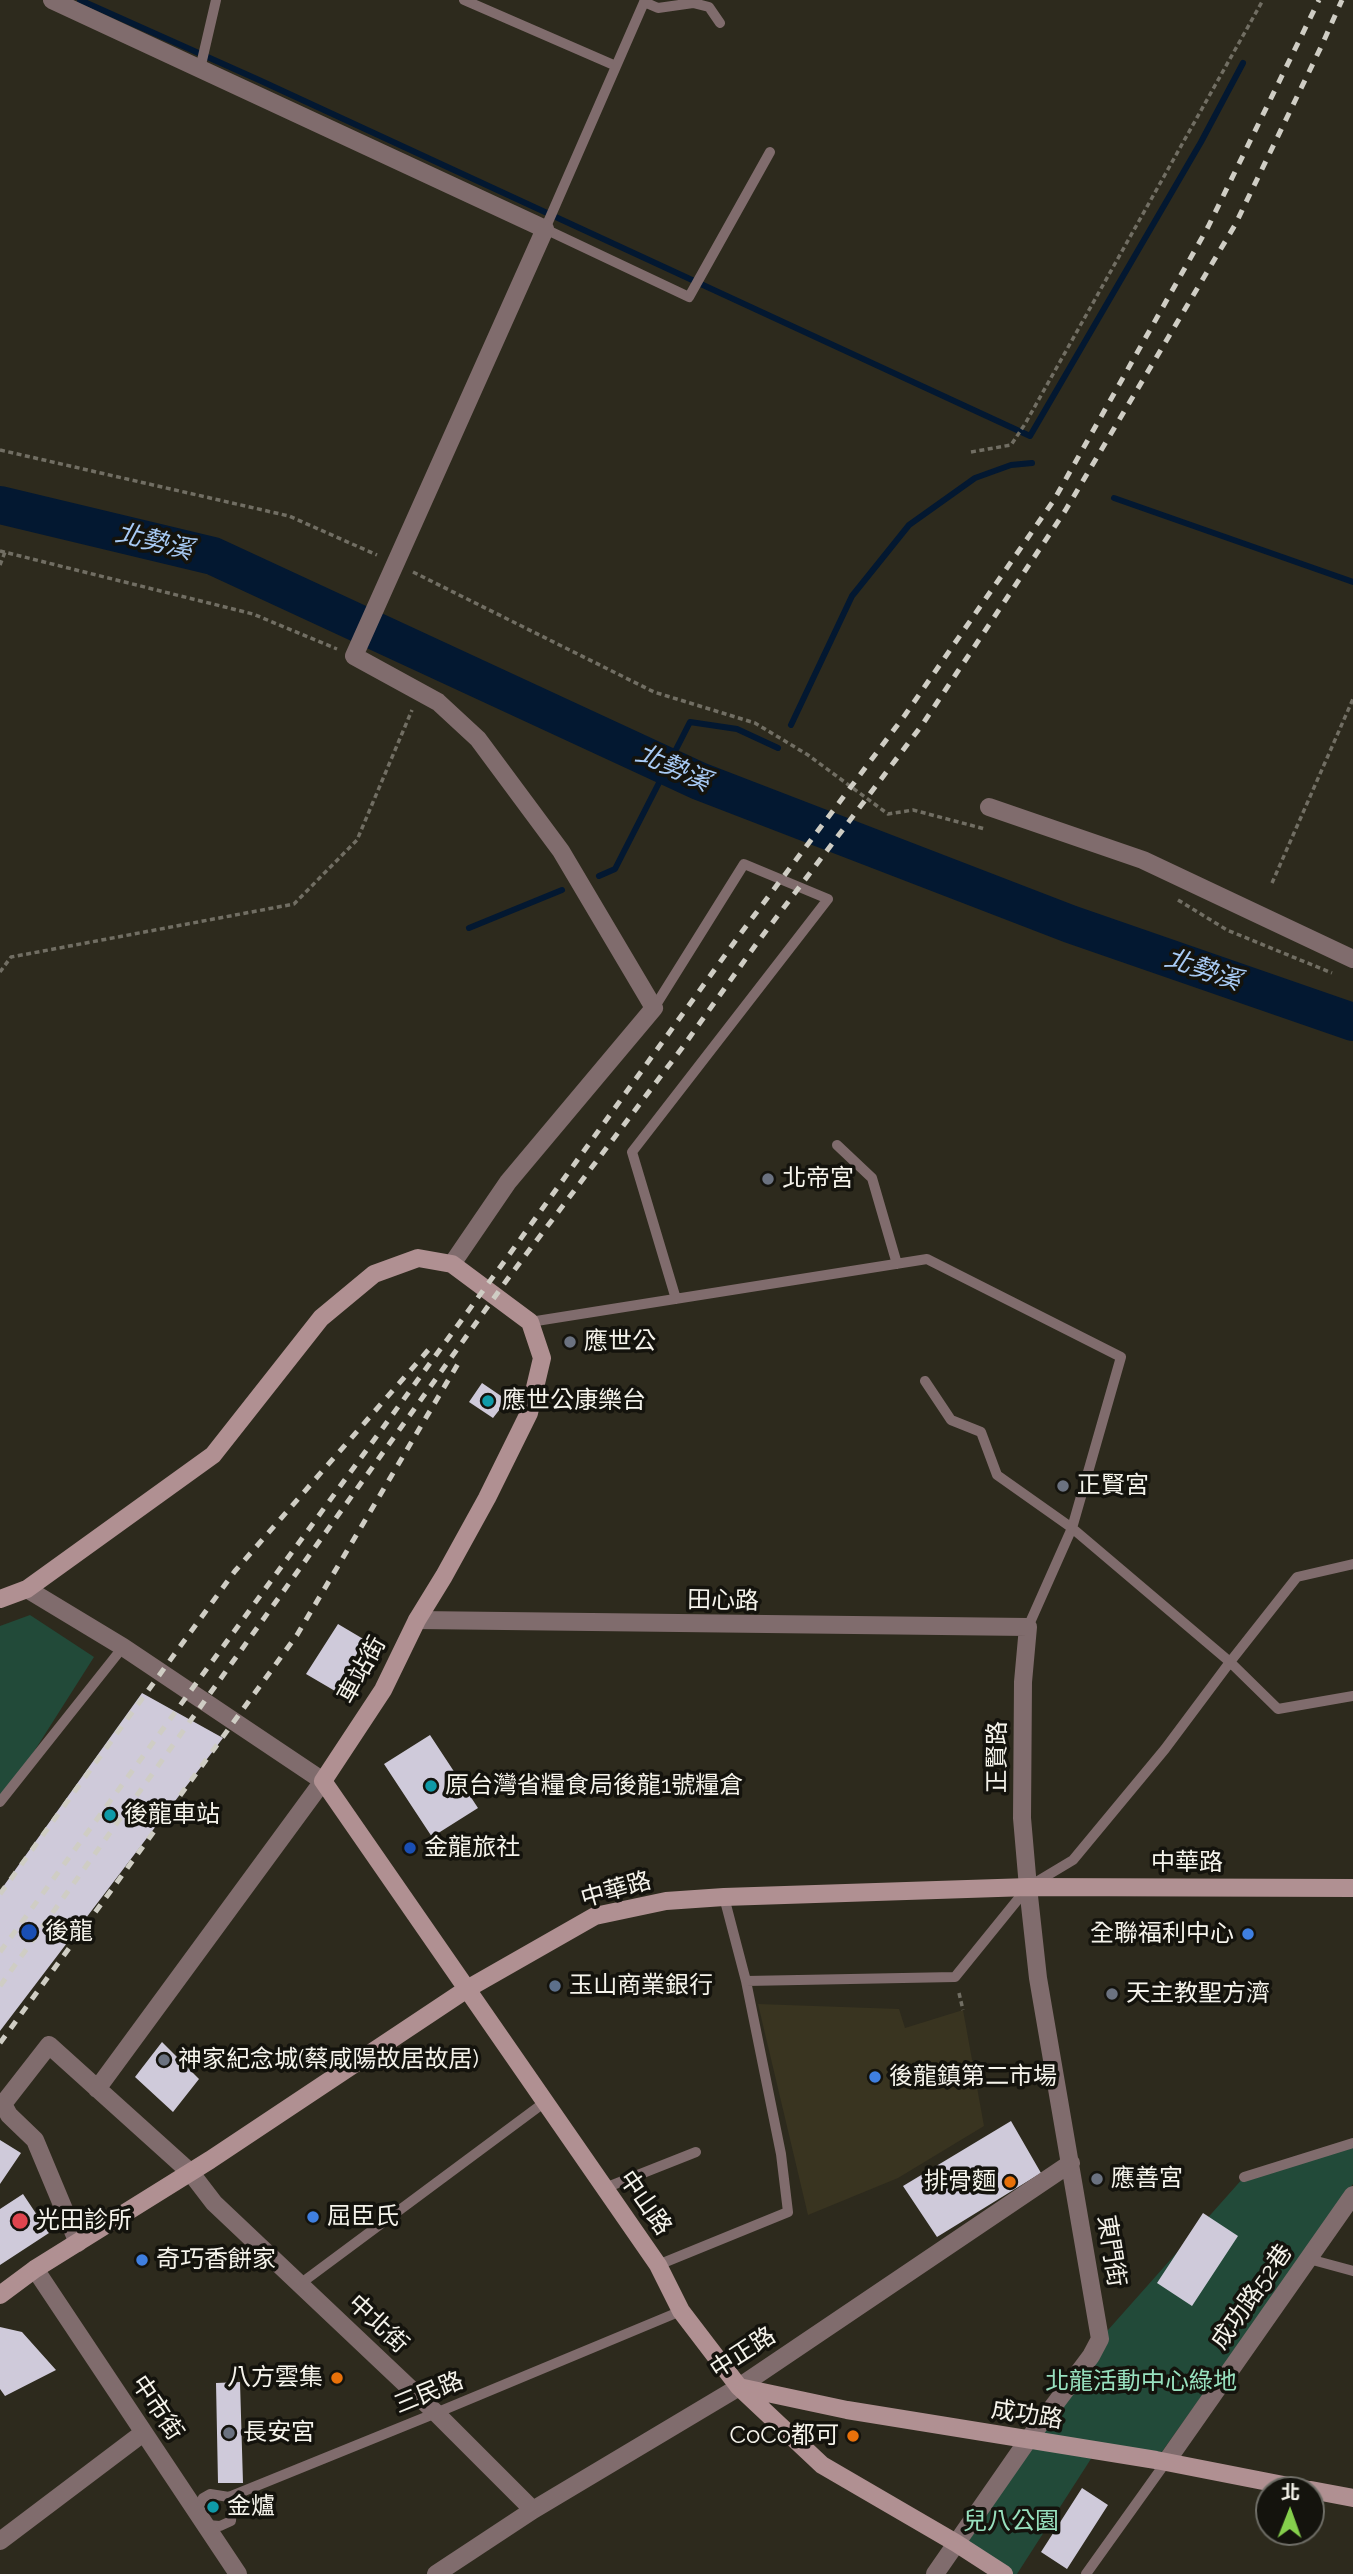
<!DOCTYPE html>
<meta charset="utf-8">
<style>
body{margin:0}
#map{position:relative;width:1353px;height:2574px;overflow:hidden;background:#2d2a1d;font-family:Raleway,"Noto Sans TC",sans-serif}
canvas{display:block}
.north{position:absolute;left:1255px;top:2476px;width:70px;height:70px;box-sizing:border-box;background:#14130d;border:2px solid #6e6d66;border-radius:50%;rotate:1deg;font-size:19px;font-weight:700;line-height:28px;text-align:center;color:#f5f3eb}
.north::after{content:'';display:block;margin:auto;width:24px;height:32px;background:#85cf4c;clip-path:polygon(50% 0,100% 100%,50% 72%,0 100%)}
</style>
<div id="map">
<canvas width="1353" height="2574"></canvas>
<div class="north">北</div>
</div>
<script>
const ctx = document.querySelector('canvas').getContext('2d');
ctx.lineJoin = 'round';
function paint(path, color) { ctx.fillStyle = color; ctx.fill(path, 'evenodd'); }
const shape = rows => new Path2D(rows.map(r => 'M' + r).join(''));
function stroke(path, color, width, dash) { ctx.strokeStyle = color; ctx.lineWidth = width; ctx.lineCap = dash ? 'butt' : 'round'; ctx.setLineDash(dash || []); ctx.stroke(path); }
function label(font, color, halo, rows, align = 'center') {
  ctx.font = font + ' Raleway,"Noto Sans TC",sans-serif'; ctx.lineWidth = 7; ctx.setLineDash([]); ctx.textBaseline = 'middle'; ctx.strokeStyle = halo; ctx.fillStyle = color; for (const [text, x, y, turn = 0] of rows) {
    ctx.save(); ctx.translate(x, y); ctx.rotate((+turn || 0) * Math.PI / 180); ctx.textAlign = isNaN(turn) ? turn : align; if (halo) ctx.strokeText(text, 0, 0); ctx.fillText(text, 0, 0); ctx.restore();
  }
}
const built = shape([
 [758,2004,899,2009,905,2028,963,2010,984,2126,898,2178,808,2215]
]);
const green = shape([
 [30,1615,94,1657,0,1805,0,1626],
 [1353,2143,1353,2184,1156,2460,1096,2451,1017,2574,1004,2574,956,2543,1100,2339,1244,2177]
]);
const stream = shape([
 [80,0,259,80,1030,436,1201,142,1243,63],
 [1114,498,1353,582],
 [791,725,852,596,909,525,975,478,1011,465,1032,463],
 [599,876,615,869,690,722,737,729,778,748],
 [469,928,562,890]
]);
const river = shape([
 [0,505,213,556,699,781,1070,924,1353,1022]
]);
const building = shape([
 [482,1383,507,1400,493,1418,469,1402],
 [338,1624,365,1640,335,1691,306,1674],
 [142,1693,223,1738,0,2031,0,1891],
 [430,1735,478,1808,432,1837,384,1764],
 [162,2042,199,2079,173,2112,135,2077],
 [1011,2121,1041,2173,937,2237,903,2186],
 [0,2140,21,2153,0,2184],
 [23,2194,49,2233,0,2265,0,2209],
 [1203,2213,1238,2236,1192,2306,1157,2283],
 [0,2327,22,2332,56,2370,5,2396,0,2389],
 [240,2382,243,2483,218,2483,216,2383],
 [1082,2488,1108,2505,1067,2569,1041,2552]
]);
const path = shape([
 [0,450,289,516,377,555],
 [971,452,1011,445,1025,424,1263,0],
 [0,551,253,614,337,649],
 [0,565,5,552],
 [413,572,654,692,755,723,808,755,888,814,913,810,985,829],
 [1272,883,1353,699],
 [1178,900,1227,930,1332,973],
 [0,972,11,957,294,904,357,840,412,710],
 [959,1993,963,2010]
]);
const lane = shape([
 [464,0,616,66],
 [645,0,545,229,689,297,770,152],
 [644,2,658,8,693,3,709,7,720,23],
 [200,69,216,0],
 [654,1008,744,864,828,899,632,1152,676,1299],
 [837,1145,872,1178,897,1264],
 [530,1322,927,1259,1121,1357,1072,1528,1028,1627],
 [925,1381,951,1420,981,1432,997,1475,1072,1528,1230,1662,1278,1709,1353,1696],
 [0,1802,123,1647],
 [746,1981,955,1977,1028,1887,1073,1860,1165,1749,1230,1662,1297,1577,1353,1564],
 [1244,2177,1353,2143],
 [605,2188,696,2152],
 [1309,2259,1353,2271],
 [658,2265,788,2212,781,2154,746,1981,724,1897],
 [300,2284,545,2102],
 [197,2509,203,2498,210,2494,229,2497,436,2413,681,2311],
 [207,2525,220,2526,231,2521,232,2505,229,2497],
 [1086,2574,1166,2462]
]);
const street = shape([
 [52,0,545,229,354,656,438,702,478,739,561,851,654,1008,508,1182,452,1264],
 [989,807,1143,860,1353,959],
 [27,1589,123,1647,323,1781,97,2089],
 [417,1620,1028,1627,1023,1682,1022,1818,1028,1887,1038,1978,1100,2339,1091,2356,1028,2440,935,2574],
 [78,2243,35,2140,9,2115,3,2104,49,2045,191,2173,214,2203,436,2413,533,2510],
 [35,2269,238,2574],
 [1166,2462,1353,2195],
 [0,2541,143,2433],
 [436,2574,533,2510,739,2387,1071,2163]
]);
const secondary = shape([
 [0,1599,27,1589,213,1455,321,1318,374,1274,418,1258,452,1264,530,1322,542,1358,529,1413,487,1498,444,1576,417,1620,383,1690,323,1781,658,2265,681,2311,739,2387,822,2465,956,2543,1004,2574],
 [0,2295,35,2269,210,2160,467,1989,595,1916,666,1901,724,1897,1028,1887,1353,1888],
 [739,2387,847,2410,1156,2460,1309,2490],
 [1311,2490,1353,2498]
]);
const rail = shape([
 [0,1894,235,1571,430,1348],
 [0,1952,501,1266,741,933,905,715,1054,500,1208,227,1319,0],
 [0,1986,509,1277,682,1048,757,943,922,725,1065,511,1235,225,1321,47,1342,0],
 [0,2043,297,1635,459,1362]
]);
const markers = [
 [768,1179,7,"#6b7280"],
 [570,1342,7,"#6b7280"],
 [488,1401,7,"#0f9aa8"],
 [1063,1486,7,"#6b7280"],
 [431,1786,7,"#0f9aa8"],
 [110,1815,7,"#0f9aa8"],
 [410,1848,7,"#1a4fb4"],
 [29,1932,9,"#1a4fb4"],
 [1248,1934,7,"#3f7fe0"],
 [555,1986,7,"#5c6f8a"],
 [1112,1994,7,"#6b7280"],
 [164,2060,7,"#6b7280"],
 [875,2077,7,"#3f7fe0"],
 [1097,2179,7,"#6b7280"],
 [1010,2182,7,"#e8710a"],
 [313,2217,7,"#3f7fe0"],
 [20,2221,9,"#e0444e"],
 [142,2260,7,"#3f7fe0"],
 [337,2378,7,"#e8710a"],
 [229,2433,7,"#6b7280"],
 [853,2436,7,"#e8710a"],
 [213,2507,7,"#0f9aa8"]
];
const poiNames = [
 ["北帝宮",782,1179],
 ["應世公",584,1342],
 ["應世公康樂台",502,1401],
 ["正賢宮",1077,1486],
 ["原台灣省糧食局後龍1號糧倉",445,1786],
 ["後龍車站",124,1815],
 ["金龍旅社",424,1848],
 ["後龍",45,1932],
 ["全聯福利中心",1234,1934,"right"],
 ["玉山商業銀行",569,1986],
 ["天主教聖方濟",1126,1994],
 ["神家紀念城(蔡咸陽故居故居)",178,2060],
 ["後龍鎮第二市場",889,2077],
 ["應善宮",1111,2179],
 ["排骨麵",996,2182,"right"],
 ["屈臣氏",327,2217],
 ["光田診所",36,2221],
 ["奇巧香餅家",156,2260],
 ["八方雲集",323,2378,"right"],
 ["長安宮",243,2433],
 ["CoCo都可",839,2436,"right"],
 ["金爐",227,2507]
];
const streetNames = [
 ["田心路",723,1601,1],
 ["車站街",362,1670,-61],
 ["正賢路",998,1757,-90],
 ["中華路",1187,1863],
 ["中華路",616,1890,-16],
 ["中山路",645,2203,55],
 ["東門街",1111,2251,81],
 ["成功路52巷",1252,2297,-55],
 ["中北街",378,2324,43],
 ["中正路",743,2353,-33],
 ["三民路",429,2393,-22],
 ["中市街",157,2408,56],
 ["成功路",1027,2415,9]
];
const parkNames = [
 ["北龍活動中心綠地",1141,2382],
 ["兒八公園",1011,2522]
];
const waterNames = [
 ["北勢溪",154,542,14],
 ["北勢溪",673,768,24],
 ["北勢溪",1203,970,19]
];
paint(built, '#393420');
paint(green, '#224a39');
stroke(stream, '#031831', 6);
stroke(river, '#031831', 38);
paint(building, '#cfcada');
stroke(path, '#716e63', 3.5, [5, 3.5]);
stroke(lane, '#806c6d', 10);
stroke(street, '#806c6d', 18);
stroke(secondary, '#b09092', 18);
stroke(rail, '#cfcdc4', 5, [9, 9]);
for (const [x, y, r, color] of markers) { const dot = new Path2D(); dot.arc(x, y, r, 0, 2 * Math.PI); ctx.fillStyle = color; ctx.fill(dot); stroke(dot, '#14130d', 2.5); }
label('24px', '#f5f3eb', '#14130d', poiNames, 'left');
label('24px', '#f5f3eb', '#14130d', streetNames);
label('24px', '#97e0be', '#14130d', parkNames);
label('italic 26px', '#a8caf4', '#14130d', waterNames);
</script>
